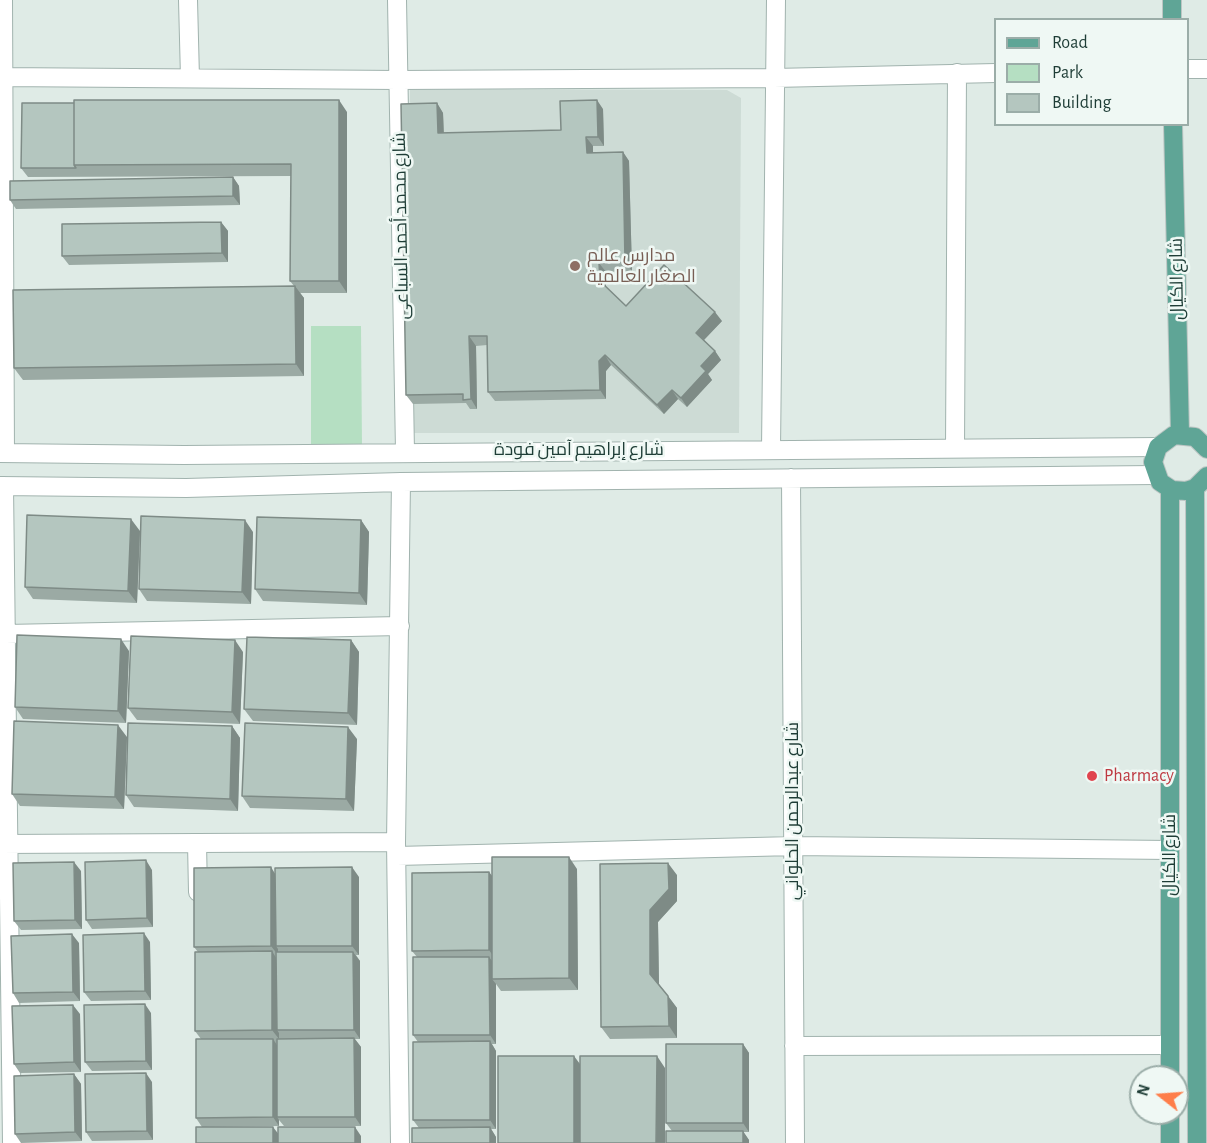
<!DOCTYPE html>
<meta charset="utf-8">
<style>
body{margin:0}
#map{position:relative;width:1207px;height:1143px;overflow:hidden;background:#dfebe6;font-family:"Alegreya Sans",sans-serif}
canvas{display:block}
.legend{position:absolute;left:994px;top:18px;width:195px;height:108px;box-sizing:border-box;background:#eff8f4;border:2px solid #9bada8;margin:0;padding:8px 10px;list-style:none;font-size:18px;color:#1e3d36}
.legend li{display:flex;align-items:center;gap:12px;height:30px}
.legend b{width:30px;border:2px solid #9bada8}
.north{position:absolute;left:1129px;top:1065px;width:60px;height:60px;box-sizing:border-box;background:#eff8f4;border:2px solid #9bada8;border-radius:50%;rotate:287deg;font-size:16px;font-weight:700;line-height:24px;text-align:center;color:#1e3d36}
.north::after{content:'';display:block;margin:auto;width:21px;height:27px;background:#fe7e4a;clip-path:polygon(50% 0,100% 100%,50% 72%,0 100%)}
</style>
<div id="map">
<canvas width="1207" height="1143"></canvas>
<ul class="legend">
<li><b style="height:8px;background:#5fa596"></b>Road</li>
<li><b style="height:16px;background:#b5dfc2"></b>Park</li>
<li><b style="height:16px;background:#b4c6bf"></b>Building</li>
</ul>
<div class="north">N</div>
</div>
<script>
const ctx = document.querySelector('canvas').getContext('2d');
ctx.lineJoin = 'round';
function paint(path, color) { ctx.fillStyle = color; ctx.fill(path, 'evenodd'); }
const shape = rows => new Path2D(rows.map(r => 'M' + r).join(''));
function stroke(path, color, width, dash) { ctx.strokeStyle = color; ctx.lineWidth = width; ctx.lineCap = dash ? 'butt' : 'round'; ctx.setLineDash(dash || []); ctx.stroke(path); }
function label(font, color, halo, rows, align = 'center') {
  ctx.font = font + ' "Alegreya Sans",Cairo,sans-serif'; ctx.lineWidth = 5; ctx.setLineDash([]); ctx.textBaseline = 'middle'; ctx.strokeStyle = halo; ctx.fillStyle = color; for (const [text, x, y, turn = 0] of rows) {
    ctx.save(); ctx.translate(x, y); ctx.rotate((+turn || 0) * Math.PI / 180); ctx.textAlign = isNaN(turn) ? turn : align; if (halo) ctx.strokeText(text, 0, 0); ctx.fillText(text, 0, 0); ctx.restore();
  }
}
const built = shape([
 [410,89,727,90,741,98,739,433,409,433]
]);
const green = shape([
 [311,326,361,326,362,449,311,449]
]);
const minor = shape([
 [3,0,5,453],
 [188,0,190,78],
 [397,0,405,451],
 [1188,69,1207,69],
 [0,77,398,80,774,78,996,73],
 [955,448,957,73],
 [771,449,776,0],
 [0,453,184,455,1158,447],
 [791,478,795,1143],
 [0,486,186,488,401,482,1156,475],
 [4,486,12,1143],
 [6,634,400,626],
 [197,843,198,892],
 [0,844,396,842],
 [397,856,794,846,1170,850],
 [794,1046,1170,1045],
 [400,1143,396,842,401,482]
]);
const major = shape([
 [1172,0,1172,20],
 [1173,124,1180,434],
 [1207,449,1195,437,1174,435,1158,447,1153,462,1160,482,1172,490,1186,491,1195,488,1207,476],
 [1195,488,1197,1143],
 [1170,489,1170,1077],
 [1170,1143,1170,1113]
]);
const wall = shape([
 [437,103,443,113,444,133,561,130,603,109,604,146,593,146,593,152,623,152,629,161,632,271,606,272,606,287,626,306,722,321,704,340,715,351,721,360,708,374,712,380,687,407,678,399,664,414,611,365,606,371,606,399,495,401,488,392,487,345,476,346,477,409,470,409,466,403,413,404,406,395],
 [347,112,347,293,300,293,304,298,304,376,23,380,14,368,294,286,290,281,291,176,28,177,21,168],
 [233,177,239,186,240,205,16,209,10,200],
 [221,222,228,231,228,262,69,265,62,256],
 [361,520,369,532,367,605,263,601,255,589],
 [140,531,137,603,33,599,25,587],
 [253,532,251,604,147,601,139,589],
 [351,640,359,652,357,725,253,721,244,709],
 [129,651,126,723,23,719,15,707],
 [243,652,240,724,137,720,128,708],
 [232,726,240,738,238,811,134,807,126,795],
 [127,737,124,809,20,806,12,794],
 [357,739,354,811,250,808,242,796],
 [577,869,578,990,501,991,496,984,496,1044,492,1044,496,1051,496,1129,491,1129,496,1137,419,1128,413,1120,418,1042,413,1035,417,957,412,951,489,872,492,876],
 [152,870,153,927,92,929,86,920],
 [81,871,82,929,21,930,14,921],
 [275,874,359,877,359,955,356,955,360,961,360,1039,355,1039,361,1047,361,1126,284,1126,279,1120,279,1126,202,1127,196,1118,201,1039,195,1031,198,952,194,947],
 [677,875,677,901,658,922,659,984,677,1008,677,1038,610,1039,601,1027],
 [150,942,151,1000,91,1001,84,992],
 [79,943,80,1001,19,1003,13,993],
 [151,1013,152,1070,92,1071,85,1062],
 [80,1014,81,1072,20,1073,14,1064],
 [743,1044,749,1053,749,1132,743,1132,749,1140,672,1131,666,1123],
 [74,1074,81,1084,82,1141,21,1143,15,1134],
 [152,1082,153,1140,92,1141,86,1132]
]);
const shadedWall = shape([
 [339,100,347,112,347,293,339,281],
 [597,100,603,109,604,146,598,137],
 [437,103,443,113,444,142,438,133],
 [586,137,593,146,593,162,587,153],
 [623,152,629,161,632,271,625,262],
 [233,177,239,186,240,205,233,196],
 [221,222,228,231,228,262,222,253],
 [599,263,606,272,606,290,600,281],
 [295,286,304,298,304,376,296,364],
 [715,312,722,321,702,342,696,333],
 [469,336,476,346,477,409,471,399],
 [715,351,721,360,708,374,712,380,687,407,681,398,701,366],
 [605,355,611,365,606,371,606,399,600,390,599,361],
 [672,390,678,399,664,414,657,405],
 [131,519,140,531,137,603,128,591],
 [245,520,253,532,251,604,242,592],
 [361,520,369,532,367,605,359,593],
 [121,639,129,651,126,723,118,711],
 [235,640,243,652,240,724,232,712],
 [351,640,359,652,357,725,348,713],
 [118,725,127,737,124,809,115,797],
 [232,726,240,738,238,811,230,799],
 [348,727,357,739,354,811,346,799],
 [569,857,577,869,578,990,569,978],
 [146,860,152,870,153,927,147,918],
 [74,862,81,871,82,929,75,920],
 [668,863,677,875,677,901,658,922,659,986,650,974,650,910],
 [271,867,277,877,276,946,278,949,278,955,271,946],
 [352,867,359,877,359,955,352,946],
 [489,872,496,881,496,960,489,950],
 [144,933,150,942,151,1000,145,991],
 [72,934,79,943,80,1001,73,992],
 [272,951,278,961,277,1030,279,1033,279,1039,272,1030],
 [353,952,360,961,360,1039,354,1030],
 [489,957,496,966,492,979,496,984,496,1044,490,1035],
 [668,996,677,1008,677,1038,669,1026],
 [145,1004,151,1013,152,1070,146,1061],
 [73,1005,80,1014,81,1072,74,1062],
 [354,1038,361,1047,361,1126,355,1117],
 [273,1039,279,1048,277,1117,279,1120,279,1126,273,1117],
 [490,1041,496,1051,496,1129,490,1120],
 [743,1044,749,1053,749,1132,743,1123],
 [574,1056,583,1068,583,1143,574,1143],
 [657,1056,665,1068,665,1143,656,1143],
 [146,1073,152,1082,153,1140,147,1131],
 [74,1074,81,1084,82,1141,75,1132],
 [273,1127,280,1136,280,1143,273,1143],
 [355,1127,361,1136,361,1143,355,1143],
 [490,1127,496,1137,496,1143,490,1143],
 [743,1131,749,1140,749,1143,743,1143]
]);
const building = shape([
 [74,100,339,100,339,281,290,281,291,164,74,165,74,100],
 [597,100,598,137,586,137,587,153,623,152,625,262,599,263,600,281,626,306,664,265,715,312,696,333,715,351,701,366,706,371,681,398,672,390,657,405,605,355,599,361,600,390,488,392,487,336,469,336,471,399,463,400,463,394,406,395,401,104,437,103,438,133,561,130,560,101,597,100],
 [22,103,74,103,74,165,76,168,21,168,22,103],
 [233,177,233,196,10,200,10,181,233,177],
 [221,222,222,253,62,256,62,224,221,222],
 [295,286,296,364,14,368,13,290,295,286],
 [27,515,131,519,128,591,25,587,27,515],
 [141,516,245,520,242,592,139,589,141,516],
 [257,517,361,520,359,593,255,589,257,517],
 [17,635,121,639,118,711,15,707,17,635],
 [131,636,235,640,232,712,128,708,131,636],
 [247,637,351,640,348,713,244,709,247,637],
 [14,721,118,725,115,797,12,794,14,721],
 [128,723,232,726,230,799,126,795,128,723],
 [245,723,348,727,346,799,242,796,245,723],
 [492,857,569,857,569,978,492,979,492,857],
 [146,860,147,918,86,920,85,862,146,860],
 [74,862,75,920,14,921,13,863,74,862],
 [668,863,669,889,650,910,650,974,668,996,669,1026,601,1027,600,864,668,863],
 [271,867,271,946,194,947,194,868,271,867],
 [352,867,352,946,276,946,275,868,352,867],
 [489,872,489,950,412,951,412,873,489,872],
 [144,933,145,991,84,992,83,935,144,933],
 [72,934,73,992,13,993,11,936,72,934],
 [272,951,272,1030,195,1031,195,952,272,951],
 [276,952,353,952,354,1030,277,1030,276,952],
 [413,957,489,957,490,1035,413,1035,413,957],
 [145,1004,146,1061,85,1062,84,1005,145,1004],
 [73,1005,74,1062,14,1064,12,1006,73,1005],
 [354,1038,355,1117,277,1117,277,1039,354,1038],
 [196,1039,273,1039,273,1117,196,1118,196,1039],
 [490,1041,490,1120,413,1120,413,1042,490,1041],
 [666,1044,743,1044,743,1123,666,1123,666,1044],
 [498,1056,574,1056,574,1143,498,1143,498,1056],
 [580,1056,657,1056,656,1143,580,1143,580,1056],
 [146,1073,147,1131,86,1132,85,1074,146,1073],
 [74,1074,75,1132,15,1134,14,1076,74,1074],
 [196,1127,273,1127,273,1143,196,1143,196,1127],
 [278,1127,355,1127,355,1143,278,1143,278,1127],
 [490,1127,490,1143,412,1143,412,1128,490,1127],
 [666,1131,743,1131,743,1143,666,1143,666,1131]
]);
const markers = [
 [575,266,6,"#8d6e63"],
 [1092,776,6,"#e0444e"]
];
const streetNames = [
 ["شارع محمد أحمد السباعى",401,226,-91],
 ["شارع الكيال",1177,279,-91],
 ["شارع إبراهيم آمين فودة",579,450],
 ["شارع عبدالرحمن الحلواني",793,811,-90],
 ["شارع الكيال",1170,855,-90]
];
const educationNames = [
 ["مدارس عالم",587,256],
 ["الصغار العالمية",587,277]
];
const healthNames = [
 ["Pharmacy",1104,776]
];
paint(built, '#cddbd5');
paint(green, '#b5dfc2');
stroke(minor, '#a1b3ae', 20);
stroke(major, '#bcc5c3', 20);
stroke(minor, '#fff', 18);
stroke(major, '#5fa596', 18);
paint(wall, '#9baaa4');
paint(shadedWall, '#7e8b86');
paint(building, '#b4c6bf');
stroke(building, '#7e8b86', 1.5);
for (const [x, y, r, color] of markers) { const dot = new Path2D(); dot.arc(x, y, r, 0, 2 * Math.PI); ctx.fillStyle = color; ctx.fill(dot); stroke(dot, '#eff8f4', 2); }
label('18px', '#1e3d36', '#eff8f4', streetNames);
label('18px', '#785e54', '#eff8f4', educationNames, 'left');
label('18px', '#be3a42', '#eff8f4', healthNames, 'left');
</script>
